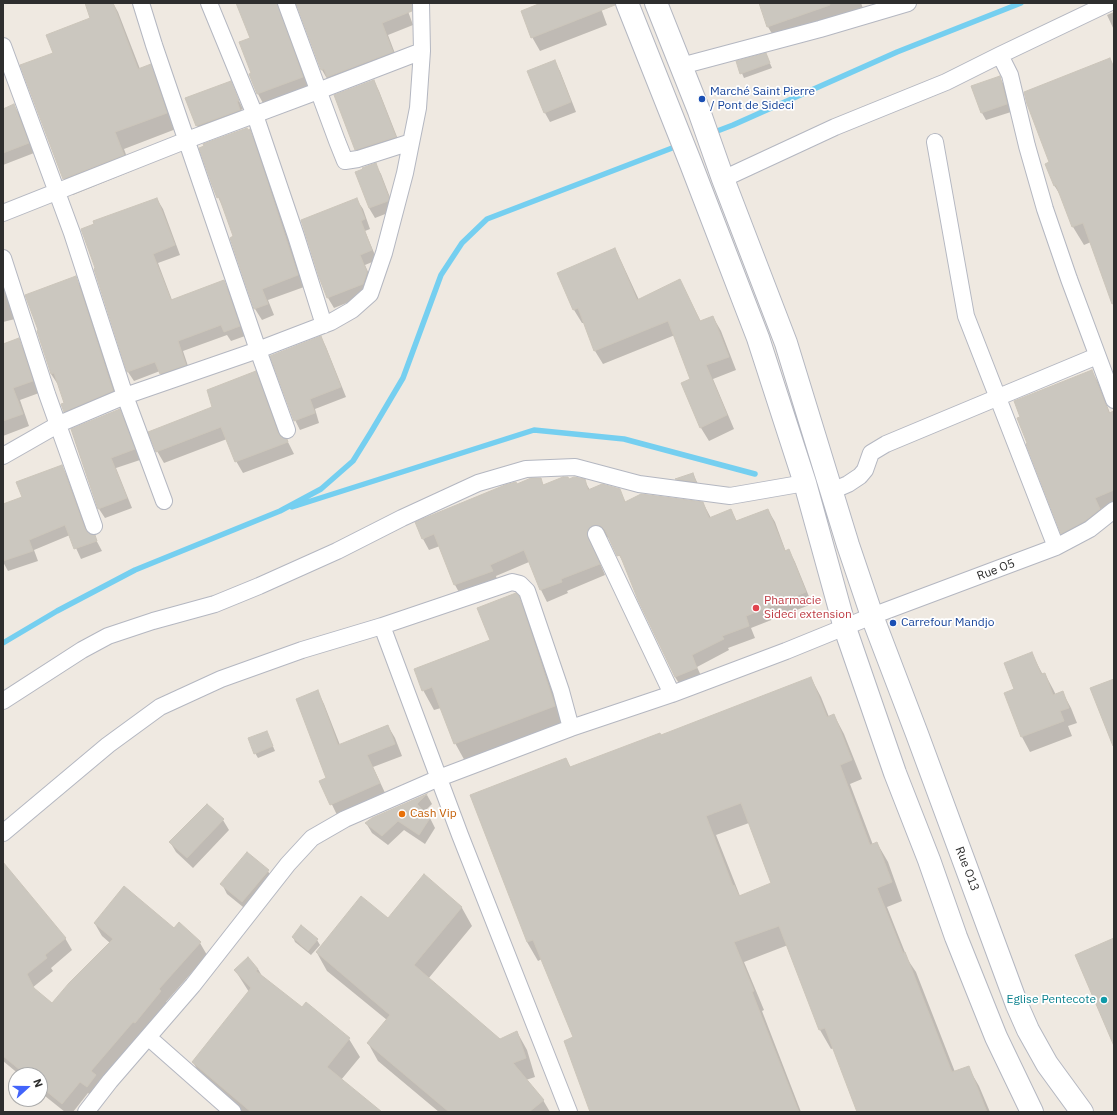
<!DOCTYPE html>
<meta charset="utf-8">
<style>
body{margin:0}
#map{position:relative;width:1117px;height:1115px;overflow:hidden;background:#efe9e1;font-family:"IBM Plex Sans",sans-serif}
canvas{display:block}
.frame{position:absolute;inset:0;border:4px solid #2e2e2e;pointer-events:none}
.north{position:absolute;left:8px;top:1067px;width:40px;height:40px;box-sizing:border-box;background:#fff;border:1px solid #ababab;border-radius:50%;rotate:69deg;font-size:11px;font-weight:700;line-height:16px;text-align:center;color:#2e2e2e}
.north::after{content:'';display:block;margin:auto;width:14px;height:18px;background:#4264fb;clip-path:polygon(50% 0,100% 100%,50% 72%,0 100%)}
</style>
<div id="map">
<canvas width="1117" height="1115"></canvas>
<div class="frame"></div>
<div class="north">N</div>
</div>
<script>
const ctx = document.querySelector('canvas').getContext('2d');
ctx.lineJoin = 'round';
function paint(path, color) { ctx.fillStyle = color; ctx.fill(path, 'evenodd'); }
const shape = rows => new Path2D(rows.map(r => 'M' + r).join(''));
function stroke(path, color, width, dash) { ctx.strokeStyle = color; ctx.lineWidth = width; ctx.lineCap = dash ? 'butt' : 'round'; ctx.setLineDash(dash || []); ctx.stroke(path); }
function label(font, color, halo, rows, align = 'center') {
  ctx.font = font + ' "IBM Plex Sans",sans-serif'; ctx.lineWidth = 3.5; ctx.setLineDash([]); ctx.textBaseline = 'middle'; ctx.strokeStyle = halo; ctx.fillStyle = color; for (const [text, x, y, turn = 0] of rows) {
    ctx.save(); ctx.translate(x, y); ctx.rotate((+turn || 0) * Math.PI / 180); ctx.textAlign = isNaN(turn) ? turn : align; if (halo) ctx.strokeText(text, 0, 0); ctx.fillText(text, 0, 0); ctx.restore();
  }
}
const shadow = shape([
 [91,3,113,3,118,12,140,69,150,65,159,82,176,129,124,149,132,171,73,195,64,179,92,18],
 [237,3,405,3,413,25,388,35,399,64,329,82,322,70,299,7,295,5,289,6,283,13,283,19,309,89,264,105,258,94,252,74,251,39],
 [543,3,599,3,607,25,540,51,532,37],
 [760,3,861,3,866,16,780,47,768,27],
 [1114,12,1114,30,1107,15],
 [766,54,772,68,744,78,737,62],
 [1110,59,1114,67,1114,307,1091,242,1084,245,1073,227,1062,198,1054,185,1051,162],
 [554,61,560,71,576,112,550,122,545,113],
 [1000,78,1004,85,1011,112,986,120,982,113],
 [374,81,379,91,401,147,362,159,356,149],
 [230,82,243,109,241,110,244,119,202,135,197,126,186,98],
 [14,106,20,115,34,153,3,165,3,110],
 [249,130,256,142,304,287,268,300,274,315,262,320,255,309,231,238,235,237,224,209,218,197,248,131],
 [375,164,381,174,394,208,393,211,375,218,369,208],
 [157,199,163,209,180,255,158,263,172,300,224,281,229,291,245,336,231,341,227,335,183,351,191,375,166,383,160,371,134,381,128,372,95,270],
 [357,200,363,209,370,229,365,231,377,260,365,265,373,283,369,294,334,308,328,298,320,276],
 [615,249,622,263,639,300,680,280,701,322,713,317,721,331,736,370,713,379,734,429,709,441,701,428,682,384,691,380,675,335,603,364,595,351,584,323,582,323,574,310,559,274],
 [75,277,81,287,118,401,71,421,65,411,66,403,58,383,57,383,51,374],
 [3,281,15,319,3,322],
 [321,337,326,347,346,397,315,409,319,423,300,430,295,420],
 [18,339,25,351,39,393,20,400,29,426,3,436,3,344],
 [1092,372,1098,382,1110,413,1114,416,1114,504,1101,509,1105,520,1068,544,1062,533],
 [255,373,262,385,282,439,287,440,294,454,243,473,236,461,227,439,164,463,157,451,213,408],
 [119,410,125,420,140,460,116,468,132,508,105,518,99,509,75,441],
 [62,466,67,476,88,534,94,536,102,551,81,559,70,535,34,550,38,561,8,571,3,562,3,505,24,498],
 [693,474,698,484,682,489,676,480],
 [540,479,544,486,569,480,584,480,590,490,619,490,626,503,703,503,711,518,731,510,737,522,768,510,775,522,786,552,789,550,795,562,812,604,751,628,755,638,728,648,729,650,697,667,703,680,682,688,675,677,626,567,609,538,604,536,594,541,593,546,605,575,567,591,568,593,547,602,541,590,529,562,496,576,498,583,461,596,455,585,440,546,429,550,423,539,516,485],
 [518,597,530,617,566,726,466,763,455,743,441,708,434,710,423,690,491,640],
 [1032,654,1043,675,1045,674,1053,689,1056,695,1063,693,1071,708,1077,723,1068,726,1072,736,1030,752,1022,737,1016,690],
 [811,678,821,697,829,717,834,715,844,734,862,779,850,784,873,845,877,843,888,862,902,901,887,907,908,960,916,972,955,1072,968,1067,979,1086,990,1112,858,1112,834,1048,831,1049,820,1030,788,945,744,962,764,1010,762,1011,801,1112,592,1112,574,1038,542,959,538,961,527,942,566,759,571,768,661,736],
 [749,823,772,884,740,896,716,835],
 [318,692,324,704,340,745,388,726,395,738,402,756,373,767,386,795,338,817,321,782,327,779],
 [269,737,275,751,258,758,255,753],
 [427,795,432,804,424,812,430,818,435,828,425,844,404,830,388,845,372,833,366,823,372,819],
 [223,820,229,830,193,868,176,852,170,842],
 [3,864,65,938,72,950,51,968,53,971,32,988,52,1005,110,943,102,936,95,924,174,929,179,924,200,943,207,955,166,1002,167,1004,99,1081,103,1088,94,1098,88,1093,73,1112,65,1112,40,1092,40,1075,20,1075,3,1061],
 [268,871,273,881,248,911,227,894,222,884],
 [424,876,462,908,472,926,428,979,500,1040,517,1032,527,1050,535,1077,526,1080,543,1100,550,1112,439,1112,378,1061,368,1043,387,1020,327,971,317,953,388,919],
 [302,927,317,940,320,945,311,955,295,942,293,937],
 [258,969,262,976,302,1009,307,1003,349,1039,360,1057,341,1080,381,1112,241,1112,203,1080,193,1062,249,992,235,970]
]);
const stream = shape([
 [712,133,733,125,897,52,1021,3],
 [292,507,534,430,624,439,755,474],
 [3,643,57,611,135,570,280,511,321,489,353,461,371,432,403,378,441,275,462,243,487,219,680,145]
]);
const building = shape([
 [85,3,113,3,138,69,151,64,167,113,115,132,124,155,63,179,20,65,53,53,46,35,90,18,85,3],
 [236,3,277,3,303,77,257,94,249,74,251,73,239,42,250,38,236,3],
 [296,3,412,3,412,11,382,23,393,52,327,77,324,69,321,70,296,3],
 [541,3,615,3,615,5,531,38,521,11,541,3],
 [759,3,829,3,830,5,767,27,759,3],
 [766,53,770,63,740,74,736,61,766,53],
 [1110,58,1114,68,1114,303,1112,304,1083,223,1072,227,1056,185,1054,186,1045,164,1049,162,1027,104,1024,92,1110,58],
 [555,60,571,102,544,113,527,71,555,60],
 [1000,76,1007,104,981,113,971,86,1000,76],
 [374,80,396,137,355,150,334,95,374,80],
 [231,81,239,101,237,101,240,110,196,126,185,98,231,81],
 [14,104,29,143,3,153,3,109,14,104],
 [247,128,248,130,250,129,298,275,262,289,268,304,254,309,230,238,233,236,219,197,217,198,212,185,199,148,204,146,203,144,247,128],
 [376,163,389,198,388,201,369,208,355,172,363,169,362,168,376,163],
 [157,198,175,245,153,254,171,300,224,280,240,326,224,332,221,325,178,341,186,365,160,374,155,362,127,372,94,269,95,268,81,229,94,224,93,221,157,198],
 [357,198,365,219,361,221,372,250,360,255,367,272,363,284,327,298,319,277,301,220,357,198],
 [615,248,637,300,680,279,700,321,713,316,729,357,706,365,727,415,700,428,681,383,690,379,668,321,594,351,578,308,573,310,557,273,615,248],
 [76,276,113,391,64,412,61,404,64,403,54,373,51,374,37,331,38,330,25,295,76,276],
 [321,336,341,387,310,399,315,413,294,421,270,356,321,336],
 [19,338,33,381,13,388,23,414,3,421,3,344,19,338],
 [1092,370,1109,413,1114,411,1114,490,1095,498,1100,509,1085,521,1061,534,1026,444,1027,443,1017,418,1020,417,1014,401,1092,370],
 [256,371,278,433,281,437,287,439,288,442,235,462,221,427,156,452,148,432,212,407,207,390,256,371],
 [120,409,135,449,111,458,127,498,98,509,71,429,120,409],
 [62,465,85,529,88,533,95,535,97,541,74,549,65,525,29,540,33,551,3,561,3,504,22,497,16,482,62,465],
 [693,473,696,482,675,479,693,473],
 [563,477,568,477,569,479,574,477,585,479,588,490,602,484,620,489,625,502,641,494,703,502,709,518,731,509,736,521,768,509,785,551,789,549,806,592,746,616,749,626,722,636,724,639,692,655,697,668,675,677,638,600,620,555,617,556,605,530,601,526,596,525,592,526,588,529,587,534,600,564,561,579,562,582,540,590,524,550,490,565,493,571,454,585,434,534,422,539,415,522,505,485,516,482,517,484,531,478,541,478,543,485,563,477],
 [516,593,519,596,555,706,454,744,432,687,422,691,414,669,490,640,477,608,516,593],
 [1032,652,1041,674,1045,673,1053,695,1063,691,1069,708,1060,711,1064,721,1021,737,1004,693,1014,689,1004,663,1032,652],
 [811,677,827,717,834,714,852,760,840,765,870,845,877,842,892,882,877,888,903,953,905,952,952,1072,969,1066,987,1112,857,1112,825,1028,819,1030,779,926,734,942,754,991,752,992,799,1112,590,1112,564,1041,573,1037,533,940,527,942,470,795,566,758,570,767,660,733,661,735,811,677],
 [741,803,771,883,739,896,734,885,733,886,706,816,741,803],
 [1114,679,1114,746,1113,746,1090,688,1114,679],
 [318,690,338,745,388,725,395,744,367,755,380,783,330,805,319,781,326,778,296,699,318,690],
 [267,731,273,746,254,754,248,738,267,731],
 [427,794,417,804,430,818,419,835,398,821,382,836,365,823,372,818,427,794],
 [207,804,224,819,187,858,169,842,207,804],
 [247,852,269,870,242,902,220,884,247,852],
 [3,862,66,938,45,955,47,958,27,974,34,988,52,1003,69,983,113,939,94,923,124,886,174,928,179,922,201,942,159,989,161,991,135,1023,133,1022,91,1071,96,1075,87,1087,80,1082,62,1104,40,1086,40,1075,26,1075,3,1056,3,862],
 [424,874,462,907,414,965,500,1039,517,1031,526,1058,513,1063,544,1100,529,1112,449,1112,367,1043,390,1015,316,952,361,896,388,918,424,874],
 [301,925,318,939,308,951,292,937,301,925],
 [1114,938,1114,1046,1075,955,1114,938],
 [248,957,258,969,256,971,302,1007,306,1002,350,1038,327,1067,382,1112,251,1112,192,1062,251,988,234,970,248,957]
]);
const minor = shape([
 [141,3,154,45,258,350,287,430],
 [209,3,255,115,296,236,324,325],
 [286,3,337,141,345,161,358,159,411,142],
 [3,46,72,233,125,396,164,501],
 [1000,55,1010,75,1027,146,1045,209,1069,279,1114,400],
 [681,66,820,29,908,3],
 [935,142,966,316,1056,547],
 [723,179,835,127,946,82,1000,55,1109,3],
 [3,213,187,140,318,91,422,51],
 [3,258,47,394,94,526],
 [3,456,59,424,125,396,258,350,331,322,352,310,370,294,384,253,405,173,418,108,422,51,421,3],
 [832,491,848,484,860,476,865,470,871,453,886,444,1097,356],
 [596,534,672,694],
 [382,626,460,835,569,1112],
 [3,701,82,650,108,636,153,621,215,604,259,586,337,551,402,518,478,483,526,469,575,467,639,484,730,496,805,483],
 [3,833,108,745,160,707,221,679,302,650,382,626,512,582,520,584,527,591,561,691,571,728],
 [148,1037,233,1112],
 [86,1112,110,1081,193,985,288,864,312,838,345,819,439,778,571,728,672,694,786,651,872,616,1056,547,1090,529,1114,510]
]);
const secondary = shape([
 [627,3,691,164,758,338,805,483,845,628,895,773,929,860,956,937,996,1037,1032,1112],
 [656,3,699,111,723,179,786,343,848,545,872,616,917,734,1017,1005,1028,1030,1047,1064,1082,1112]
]);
const markers = [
 [702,99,4,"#1a4fb4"],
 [756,608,4,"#e0444e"],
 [893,623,4,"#1a4fb4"],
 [402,814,4,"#e8710a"],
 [1104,1000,4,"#0f9aa8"]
];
const transitNames = [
 ["Marché Saint Pierre",710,92],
 ["/ Pont de Sideci",710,106],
 ["Carrefour Mandjo",901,623]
];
const streetNames = [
 ["Rue O5",996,570,-21],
 ["Rue O13",967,869,69]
];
const healthNames = [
 ["Pharmacie",764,601],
 ["Sideci extension",764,615]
];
const foodNames = [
 ["Cash Vip",410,814]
];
const cultureNames = [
 ["Eglise Pentecote",1096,1000]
];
paint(shadow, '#0003');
stroke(stream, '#75cff0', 5.5);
paint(building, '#cbc7bf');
stroke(building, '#cbc5ba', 1);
stroke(minor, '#b4b7c1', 18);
stroke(secondary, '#b4b7c1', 24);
stroke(minor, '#fff', 16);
stroke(secondary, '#fff', 22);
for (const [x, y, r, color] of markers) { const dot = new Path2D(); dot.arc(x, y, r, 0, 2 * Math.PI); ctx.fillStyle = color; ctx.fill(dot); stroke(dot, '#fff', 1.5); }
label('12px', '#164399', '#fff', transitNames, 'left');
label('12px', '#2e2e2e', '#fff', streetNames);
label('12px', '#be3a42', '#fff', healthNames, 'left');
label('12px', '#c56008', '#fff', foodNames, 'left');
label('12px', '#0d838f', '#fff', cultureNames, 'right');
</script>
